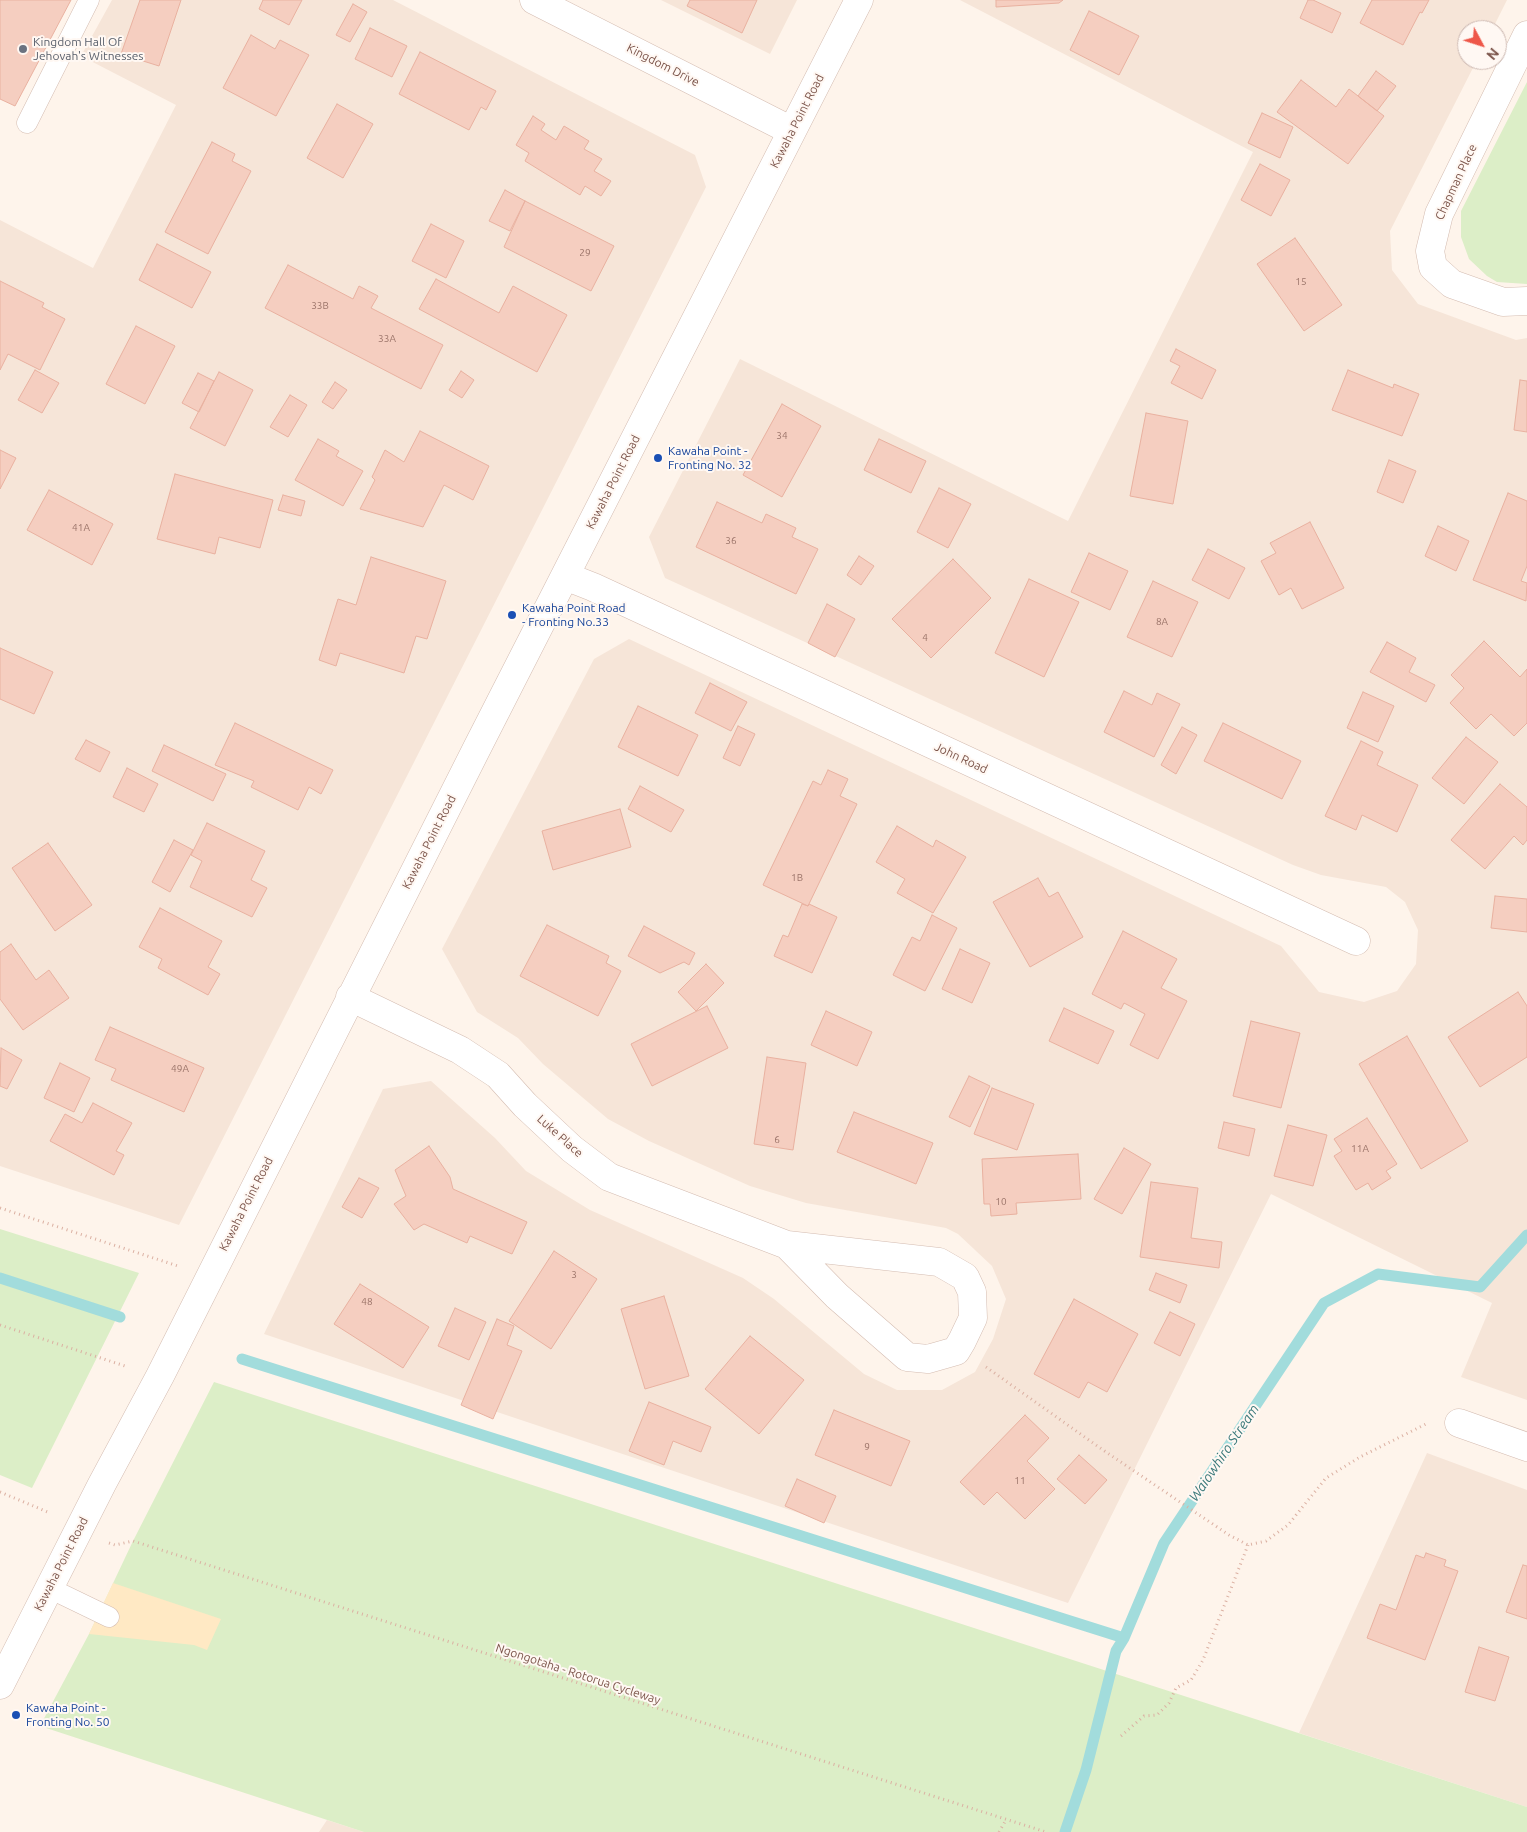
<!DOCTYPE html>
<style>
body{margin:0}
#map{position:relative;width:1527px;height:1832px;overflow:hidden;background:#fef4eb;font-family:Ubuntu,sans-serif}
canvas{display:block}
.north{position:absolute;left:1457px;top:20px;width:50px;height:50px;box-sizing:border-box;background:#fff8f3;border:1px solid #cbb7b0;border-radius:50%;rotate:130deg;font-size:14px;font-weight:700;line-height:20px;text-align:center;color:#7c554b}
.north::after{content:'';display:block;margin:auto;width:18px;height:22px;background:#ee5749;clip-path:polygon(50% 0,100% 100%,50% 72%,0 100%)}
</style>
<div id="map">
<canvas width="1527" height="1832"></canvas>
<div class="north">N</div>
</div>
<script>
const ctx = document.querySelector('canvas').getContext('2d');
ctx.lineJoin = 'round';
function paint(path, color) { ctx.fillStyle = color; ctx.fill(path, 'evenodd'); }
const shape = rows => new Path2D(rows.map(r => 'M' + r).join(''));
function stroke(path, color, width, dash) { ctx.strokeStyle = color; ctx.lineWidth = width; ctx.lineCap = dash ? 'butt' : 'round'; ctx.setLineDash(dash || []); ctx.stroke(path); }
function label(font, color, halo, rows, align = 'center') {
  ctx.font = font + ' Ubuntu,sans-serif'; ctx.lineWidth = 4; ctx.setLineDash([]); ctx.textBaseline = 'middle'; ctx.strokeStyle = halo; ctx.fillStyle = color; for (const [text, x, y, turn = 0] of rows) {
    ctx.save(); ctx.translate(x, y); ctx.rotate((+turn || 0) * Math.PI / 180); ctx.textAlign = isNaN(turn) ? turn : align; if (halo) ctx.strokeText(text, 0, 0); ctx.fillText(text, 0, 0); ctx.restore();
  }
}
const residential = shape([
 [112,0,393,0,695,155,706,187,179,1225,0,1166,0,220,93,268,176,105,81,56],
 [661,0,797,0,770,54],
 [960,0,1507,0,1492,30,1467,30,1467,60,1477,60,1390,231,1392,270,1418,304,1516,340,1527,338,1527,1400,1461,1377,1492,1303,1271,1194,1068,1603,264,1334,383,1089,431,1081,495,1138,526,1171,590,1210,743,1278,774,1299,864,1374,897,1390,942,1390,975,1372,993,1339,1006,1299,992,1266,958,1234,946,1228,806,1203,750,1186,649,1141,608,1119,543,1064,518,1038,477,1012,442,949,594,659,629,639,1281,946,1319,992,1364,1002,1397,991,1416,964,1418,930,1405,902,1386,887,1321,875,1293,865,665,578,649,537,740,359,1068,521,1253,152],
 [1427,1453,1527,1490,1527,1807,1299,1733],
 [327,1820,364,1832,319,1832]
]);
const green = shape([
 [1527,82,1527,284,1497,282,1487,276,1469,259,1461,237,1461,211],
 [0,1229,139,1273,32,1488,0,1475],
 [214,1382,1527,1807,1527,1832,364,1832,40,1726,89,1634,133,1541]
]);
const sand = shape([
 [113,1583,221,1619,207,1650,194,1645,89,1634]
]);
const stream = shape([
 [0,1278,120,1317],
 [242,1359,1124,1638],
 [1065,1832,1086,1770,1116,1651,1124,1638,1164,1543,1324,1303,1378,1274,1480,1287,1527,1235]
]);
const building = shape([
 [0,0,71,0,15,106,0,99,0,0],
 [140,0,181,0,159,66,121,54,140,0],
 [263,0,302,0,289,25,259,9,263,0],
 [690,0,757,0,742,33,687,6,690,0],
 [996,0,1063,0,1059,3,996,7,996,0],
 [1308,0,1313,0,1341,13,1332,33,1300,18,1308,0],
 [1372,0,1429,0,1422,13,1420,12,1403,45,1360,23,1372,0],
 [353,4,367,12,350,42,336,35,353,4],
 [1089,11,1139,36,1119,75,1070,50,1089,11],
 [370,28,407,46,392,77,355,59,370,28],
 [251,35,275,49,280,40,309,55,276,116,223,88,251,35],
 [420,52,496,91,486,110,481,107,469,130,399,94,420,52],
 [1376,71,1396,86,1377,111,1358,96,1376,71],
 [1301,80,1336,107,1349,89,1384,116,1348,164,1277,112,1301,80],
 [337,104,373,124,343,178,307,158,337,104],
 [1262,113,1293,127,1280,158,1248,143,1262,113],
 [533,116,545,124,541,130,556,140,564,126,589,141,584,149,602,159,594,171,611,181,601,196,585,186,580,195,525,161,529,153,516,145,533,116],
 [212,142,235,154,232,161,251,171,208,254,165,232,212,142],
 [1260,164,1290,180,1271,216,1241,200,1260,164],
 [505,190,525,201,510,231,489,221,505,190],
 [525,201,614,246,591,291,504,247,525,201],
 [431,224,464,241,446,278,412,261,431,224],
 [1295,238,1342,305,1304,331,1257,264,1295,238],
 [157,244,211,272,192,308,139,280,157,244],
 [288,265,353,299,359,286,378,296,371,308,443,345,421,389,265,308,288,265],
 [436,279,499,313,513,286,567,315,537,372,419,309,436,279],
 [0,281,44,303,42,307,65,319,40,370,8,354,0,370,0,281],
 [136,326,175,346,145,404,106,384,136,326],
 [1176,349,1216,370,1202,399,1171,383,1180,366,1170,361,1176,349],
 [35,370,59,383,42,413,18,400,35,370],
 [1348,370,1393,388,1394,384,1419,394,1402,436,1332,410,1348,370],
 [461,371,474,380,462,398,449,390,461,371],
 [219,372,253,390,225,446,190,428,219,372],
 [198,373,214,381,199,412,182,403,198,373],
 [1520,380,1527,381,1527,432,1514,430,1520,380],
 [335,382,347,390,333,409,322,402,335,382],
 [290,395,307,405,288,437,270,427,290,395],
 [782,404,821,426,782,497,743,475,782,404],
 [1146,413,1188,421,1173,504,1130,496,1146,413],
 [420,431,489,466,473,500,444,485,423,527,360,509,375,480,372,477,385,450,404,462,420,431],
 [318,439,339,451,336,456,363,471,343,506,295,480,318,439],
 [879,439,926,461,911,493,864,470,879,439],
 [0,450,16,458,0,489,0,450],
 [1389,460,1416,471,1403,503,1377,492,1389,460],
 [175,474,273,500,260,548,219,537,215,554,157,539,175,474],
 [939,488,971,504,948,548,917,532,939,488],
 [49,490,113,524,92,565,27,530,49,490],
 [1508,493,1527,501,1527,566,1521,581,1527,583,1526,601,1473,580,1508,493],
 [283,495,305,501,301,516,278,510,283,495],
 [717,502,762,523,766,514,796,528,792,537,818,549,796,594,696,547,717,502],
 [1310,522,1344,588,1302,609,1291,588,1279,595,1261,561,1276,553,1270,543,1310,522],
 [1438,526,1469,541,1456,571,1425,556,1438,526],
 [1208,549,1245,568,1229,599,1192,580,1208,549],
 [1089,553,1128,571,1110,610,1071,592,1089,553],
 [859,556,874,566,861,585,847,575,859,556],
 [371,557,446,581,427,639,416,636,404,673,340,653,336,666,319,660,338,599,356,605,371,557],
 [953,559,991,598,931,658,892,619,953,559],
 [1029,579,1079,602,1044,677,995,653,1029,579],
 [1153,581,1198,602,1172,657,1127,637,1153,581],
 [827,604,855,619,835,657,808,643,827,604],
 [1484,641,1520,677,1527,669,1527,723,1514,736,1491,714,1476,729,1450,703,1464,688,1451,675,1484,641],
 [1387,642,1416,658,1409,672,1435,685,1426,702,1370,672,1387,642],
 [0,648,53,672,34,714,0,699,0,648],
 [710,683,747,702,731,731,695,713,710,683],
 [1124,691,1152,705,1157,693,1180,704,1154,757,1104,732,1124,691],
 [1363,692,1394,706,1378,742,1347,728,1363,692],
 [638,706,698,735,678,776,618,747,638,706],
 [235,723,333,770,321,794,309,787,298,810,251,787,254,781,215,765,235,723],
 [1223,723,1301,761,1282,799,1204,761,1223,723],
 [738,726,755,734,740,766,723,758,738,726],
 [1182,727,1197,735,1176,774,1161,765,1182,727],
 [1466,737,1498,762,1464,804,1432,778,1466,737],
 [86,740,110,752,100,772,75,759,86,740],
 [1361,741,1383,752,1377,765,1418,785,1397,832,1362,815,1356,830,1325,816,1361,741],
 [164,745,226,774,213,801,152,771,164,745],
 [127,768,158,784,144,812,113,797,127,768],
 [828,770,848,779,840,796,857,804,808,906,763,885,813,781,821,785,828,770],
 [1500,784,1527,807,1527,840,1523,845,1514,836,1485,869,1451,840,1500,784],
 [640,786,684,810,671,832,628,809,640,786],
 [620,809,631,847,553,870,542,831,620,809],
 [207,823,265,851,251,880,267,888,252,917,190,887,202,861,191,855,207,823],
 [897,826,933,847,936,840,966,857,933,913,897,893,905,879,876,862,897,826],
 [174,840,193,850,170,892,152,882,174,840],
 [48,843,92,905,55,931,12,868,48,843],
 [1038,878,1049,897,1058,892,1083,937,1030,967,993,902,1038,878],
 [1495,896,1527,899,1527,932,1491,928,1495,896],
 [802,904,808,906,809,904,837,917,812,973,774,956,783,935,788,937,802,904],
 [160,908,222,941,208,967,220,974,208,995,158,968,162,959,139,947,160,908],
 [932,915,957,928,925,991,893,975,912,937,920,941,932,915],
 [547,925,609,956,606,963,621,971,598,1016,520,976,547,925],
 [644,926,695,953,689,965,684,962,660,973,628,956,644,926],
 [1123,931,1177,959,1161,988,1187,1001,1158,1059,1130,1045,1145,1014,1124,1003,1121,1009,1092,994,1123,931],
 [11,944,36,980,49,970,69,998,23,1030,0,999,0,952,11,944],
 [960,949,990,963,972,1003,942,989,960,949],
 [706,964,724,983,696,1011,678,992,706,964],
 [1518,992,1527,1006,1527,1057,1480,1087,1448,1037,1518,992],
 [707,1006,728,1048,652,1086,631,1044,707,1006],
 [1064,1008,1114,1031,1098,1064,1049,1041,1064,1008],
 [826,1011,872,1032,857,1066,811,1045,826,1011],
 [1251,1021,1300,1033,1281,1108,1233,1096,1251,1021],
 [110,1027,204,1068,184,1112,111,1080,116,1069,95,1060,110,1027],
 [1407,1036,1468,1141,1421,1169,1359,1064,1407,1036],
 [1,1048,22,1060,7,1089,0,1086,1,1048],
 [767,1057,806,1063,793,1150,754,1144,767,1057],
 [60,1063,90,1078,74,1112,44,1098,60,1063],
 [969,1076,990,1086,970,1127,949,1117,969,1076],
 [992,1088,1034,1104,1017,1150,974,1134,992,1088],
 [93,1103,132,1123,116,1151,124,1155,114,1175,50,1141,65,1114,82,1123,93,1103],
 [854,1112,933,1143,916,1184,837,1152,854,1112],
 [1367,1118,1397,1164,1386,1171,1391,1178,1372,1190,1368,1183,1356,1190,1334,1156,1342,1151,1334,1139,1367,1118],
 [1224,1122,1255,1129,1249,1156,1218,1148,1224,1122],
 [1288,1125,1327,1135,1313,1186,1274,1176,1288,1125],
 [429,1146,450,1177,453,1189,527,1222,512,1254,470,1236,467,1243,424,1224,414,1230,394,1204,406,1196,395,1170,429,1146],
 [1124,1148,1151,1164,1122,1214,1094,1199,1124,1148],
 [1078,1154,1081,1199,1016,1203,1017,1214,991,1216,990,1204,984,1204,982,1159,1078,1154],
 [359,1178,379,1188,362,1218,342,1207,359,1178],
 [1151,1182,1198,1188,1191,1238,1222,1242,1219,1268,1140,1257,1151,1182],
 [554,1251,597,1279,551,1349,509,1321,554,1251],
 [1156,1273,1187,1285,1180,1303,1149,1290,1156,1273],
 [360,1284,429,1327,403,1368,334,1324,360,1284],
 [664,1296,689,1376,645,1389,621,1309,664,1296],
 [1074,1299,1138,1334,1107,1392,1088,1382,1079,1398,1034,1374,1074,1299],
 [455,1308,486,1322,469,1360,438,1346,455,1308],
 [1170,1312,1195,1324,1180,1356,1154,1343,1170,1312],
 [497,1319,514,1326,507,1345,522,1351,493,1419,461,1405,497,1319],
 [750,1336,804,1380,759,1434,705,1389,750,1336],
 [649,1402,711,1427,701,1452,673,1441,664,1465,629,1451,649,1402],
 [834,1410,910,1441,891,1486,815,1455,834,1410],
 [1025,1415,1049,1438,1027,1461,1055,1489,1025,1519,997,1492,984,1505,960,1482,1025,1415],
 [1079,1455,1107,1480,1085,1504,1057,1479,1079,1455],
 [797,1479,836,1496,824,1523,785,1506,797,1479],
 [1426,1553,1446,1560,1444,1566,1458,1571,1425,1660,1367,1638,1380,1604,1396,1610,1416,1555,1424,1558,1426,1553],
 [1523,1565,1527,1566,1527,1619,1506,1612,1523,1565],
 [1479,1647,1509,1657,1495,1701,1465,1692,1479,1647]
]);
const path = shape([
 [0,1208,178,1266],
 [0,1325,128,1367],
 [986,1367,1103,1450,1229,1535,1248,1545,1266,1541,1288,1525,1326,1478,1360,1457,1426,1424],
 [0,1492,50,1513],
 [109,1543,115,1545,133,1541,1046,1832],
 [1121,1736,1144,1716,1157,1715,1169,1703,1176,1688,1191,1680,1203,1660,1248,1545],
 [999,1832,1006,1820]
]);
const lane = shape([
 [27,123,89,0],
 [49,1588,109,1617]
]);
const street = shape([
 [534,0,792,131],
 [1527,35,1439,214,1430,251,1433,267,1452,284,1503,302,1527,301],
 [565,576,593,587,1356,941],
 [350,997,460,1050,498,1075,525,1105,572,1149,609,1177,787,1245,939,1262,965,1277,972,1292,973,1318,962,1341,956,1351,928,1359,907,1357,837,1296,787,1245],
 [1459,1423,1527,1447],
 [0,1685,102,1484,160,1376,477,748,859,0]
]);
const markers = [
 [23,49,5,"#6b7280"],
 [658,458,5,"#1a4fb4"],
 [512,615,5,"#1a4fb4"],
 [16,1715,5,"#1a4fb4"]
];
const numberNames = [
 ["29",585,253],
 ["15",1301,282],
 ["33B",320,306],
 ["33A",387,339],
 ["34",782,436],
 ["41A",81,528],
 ["36",731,541],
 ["8A",1162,622],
 ["4",925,638],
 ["1B",797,878],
 ["49A",180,1069],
 ["6",777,1140],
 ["11A",1360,1149],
 ["10",1001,1202],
 ["3",574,1275],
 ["48",367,1302],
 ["9",867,1447],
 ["11",1020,1481]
];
const worshipNames = [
 ["Kingdom Hall Of",33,42],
 ["Jehovah's Witnesses",33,56]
];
const streetNames = [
 ["Kingdom Drive",663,65,27],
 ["Kawaha Point Road",797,121,-63],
 ["Chapman Place",1456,182,-65],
 ["Kawaha Point Road",613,482,-63],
 ["John Road",961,758,25],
 ["Kawaha Point Road",429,842,-63],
 ["Luke Place",560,1136,42],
 ["Kawaha Point Road",246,1204,-63],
 ["Kawaha Point Road",61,1564,-63],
 ["Ngongotaha - Rotorua Cycleway",578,1674,18]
];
const transitNames = [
 ["Kawaha Point -",668,451],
 ["Fronting No. 32",668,465],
 ["Kawaha Point Road",522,608],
 ["- Fronting No.33",522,622],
 ["Kawaha Point -",26,1708],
 ["Fronting No. 50",26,1722]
];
const waterNames = [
 ["Waiowhiro Stream",1224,1453,-56]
];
paint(residential, '#f6e5d8');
paint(green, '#dceec7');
paint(sand, '#ffe9c4');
stroke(stream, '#a2dcdc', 11);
paint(building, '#f5cec0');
stroke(building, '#e9b1a0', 1);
stroke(lane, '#d4bcb1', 21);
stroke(street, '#d4bcb1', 29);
stroke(path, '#dbb0a2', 3, [1, 4]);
stroke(lane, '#fff', 20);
stroke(street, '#fff', 28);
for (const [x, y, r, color] of markers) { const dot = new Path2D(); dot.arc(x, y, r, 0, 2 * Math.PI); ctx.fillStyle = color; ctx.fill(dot); stroke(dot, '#fff8f3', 2); }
label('10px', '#9a7368', null, numberNames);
label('12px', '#5b616d', '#fff8f3', worshipNames, 'left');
label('12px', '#7c554b', '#fff8f3', streetNames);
label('12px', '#164399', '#fff8f3', transitNames, 'left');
label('italic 14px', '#3a797a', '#fff8f3', waterNames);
</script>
